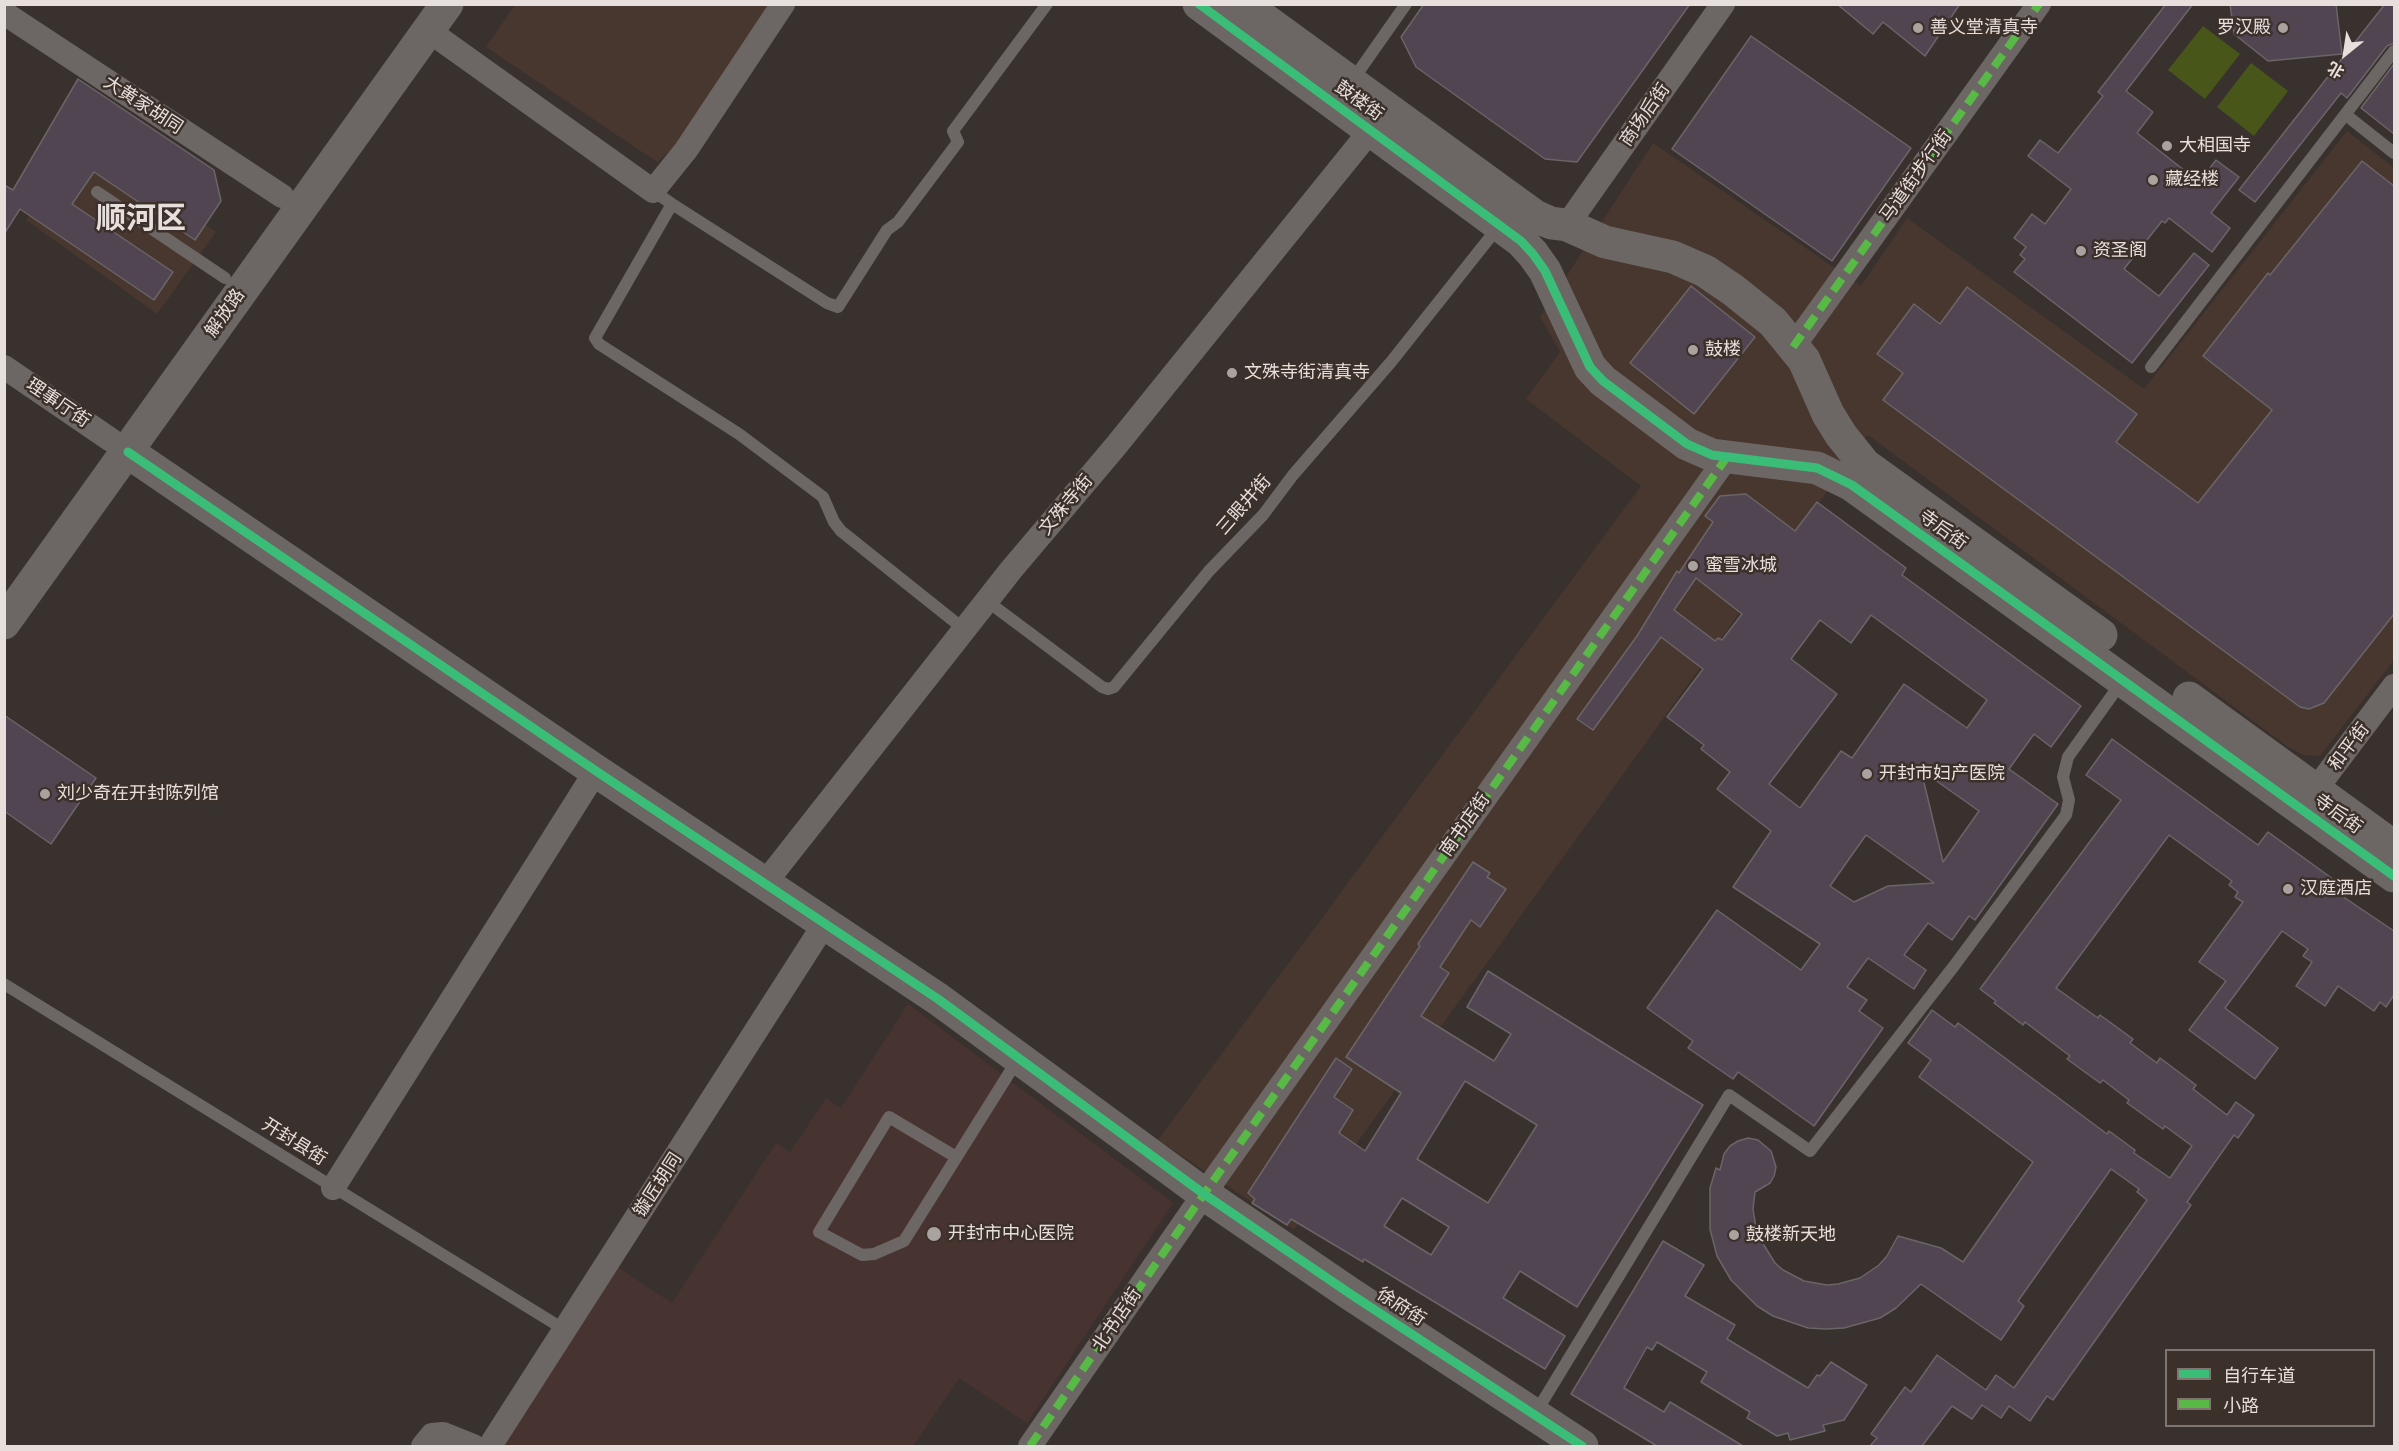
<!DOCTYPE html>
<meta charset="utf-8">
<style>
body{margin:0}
#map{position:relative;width:2399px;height:1451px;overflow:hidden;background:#38312e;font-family:Cabin,"Noto Sans SC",sans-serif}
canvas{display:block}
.frame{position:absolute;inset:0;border:6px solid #e7dfdb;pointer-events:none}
.legend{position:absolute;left:2165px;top:1349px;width:210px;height:78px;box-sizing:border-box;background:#3c302a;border:2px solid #807671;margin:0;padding:8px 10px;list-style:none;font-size:18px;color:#e7dfdb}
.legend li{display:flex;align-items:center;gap:12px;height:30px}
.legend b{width:30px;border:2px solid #807671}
.north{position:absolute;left:2315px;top:24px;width:60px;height:60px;-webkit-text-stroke:4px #3c302a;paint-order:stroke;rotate:210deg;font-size:16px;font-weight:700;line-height:24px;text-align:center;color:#e7dfdb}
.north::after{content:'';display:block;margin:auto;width:21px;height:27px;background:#e7dfdb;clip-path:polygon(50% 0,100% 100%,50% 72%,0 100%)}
</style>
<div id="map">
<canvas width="2399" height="1451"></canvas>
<div class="frame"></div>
<ul class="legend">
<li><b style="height:8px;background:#3abd76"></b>自行车道</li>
<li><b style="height:8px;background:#58b947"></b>小路</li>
</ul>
<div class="north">北</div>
</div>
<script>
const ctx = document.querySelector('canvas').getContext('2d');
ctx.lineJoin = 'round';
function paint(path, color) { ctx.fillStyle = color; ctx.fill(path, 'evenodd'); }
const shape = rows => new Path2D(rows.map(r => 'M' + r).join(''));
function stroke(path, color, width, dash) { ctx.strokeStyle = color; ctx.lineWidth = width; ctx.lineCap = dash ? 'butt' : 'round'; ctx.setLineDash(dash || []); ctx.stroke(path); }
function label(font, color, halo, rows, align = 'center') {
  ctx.font = font + ' Cabin,"Noto Sans SC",sans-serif'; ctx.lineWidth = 5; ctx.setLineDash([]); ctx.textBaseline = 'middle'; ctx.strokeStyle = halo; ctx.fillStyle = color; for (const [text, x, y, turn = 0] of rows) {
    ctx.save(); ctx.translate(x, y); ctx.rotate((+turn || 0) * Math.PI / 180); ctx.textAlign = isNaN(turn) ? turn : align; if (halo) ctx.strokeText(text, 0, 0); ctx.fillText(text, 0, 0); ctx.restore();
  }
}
const built = shape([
 [515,5,773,5,685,139,657,162,486,47],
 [2347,131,2394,168,2394,660,2320,756,2304,755,2288,747,1868,435,1294,1230,1158,1140,1641,486,1526,399,1560,352,1540,317,1653,143,1861,286,1907,218,2144,389],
 [86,146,216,232,157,314,26,220,48,186]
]);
const medical = shape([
 [908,1004,1173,1203,1027,1423,959,1378,913,1446,497,1446,614,1265,672,1303,776,1143,790,1152,826,1098,841,1108]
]);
const green = shape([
 [2203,26,2240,54,2205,99,2168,70],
 [2251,63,2288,91,2254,136,2217,107]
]);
const building = shape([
 [1424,4,1690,4,1577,162,1545,159,1416,67,1401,37,1424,4],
 [1837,4,1960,4,1925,56,1883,22,1873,34,1837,4],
 [2166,4,2193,4,2126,91,2153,112,2137,133,2199,182,2216,160,2239,177,2211,213,2230,228,2212,252,2169,218,2165,223,2162,221,2124,269,2159,296,2194,253,2209,265,2132,363,2014,272,2025,259,2020,255,2026,247,2014,238,2032,214,2045,224,2071,189,2028,156,2040,140,2058,153,2103,96,2098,92,2166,4],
 [2230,4,2336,4,2342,54,2268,61,2234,34,2230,4],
 [2385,4,2394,4,2394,43,2387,46,2347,98,2341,93,2255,202,2239,190,2385,4],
 [1751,36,1911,148,1832,261,1672,149,1751,36],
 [2394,64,2394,134,2361,108,2394,64],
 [78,79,214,170,221,201,195,240,94,172,72,204,173,272,154,300,20,209,4,234,4,185,13,190,78,79],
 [2362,161,2394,186,2394,614,2324,703,2309,709,2300,707,1883,400,1903,373,1877,354,1914,304,1940,324,1967,287,2137,414,2116,442,2198,503,2272,410,2203,356,2268,273,2270,275,2362,161],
 [1691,286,1755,337,1694,414,1630,363,1691,286],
 [1746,494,1795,531,1817,502,1906,568,1902,575,2081,706,2051,747,2034,734,2009,769,2058,804,1975,920,1969,916,1952,940,1928,923,1904,955,1926,970,1914,989,1868,958,1847,987,1867,1000,1859,1011,1883,1028,1814,1126,1738,1072,1733,1079,1688,1048,1693,1041,1647,1008,1717,910,1801,970,1820,944,1733,887,1771,831,1717,789,1730,772,1701,749,1704,745,1667,717,1703,669,1661,637,1593,730,1577,719,1637,636,1677,571,1679,573,1713,522,1705,516,1720,496,1746,494],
 [1696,578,1742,614,1722,640,1718,638,1715,641,1674,610,1696,578],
 [1871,615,1987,700,1967,728,1904,684,1852,758,1841,751,1800,808,1769,784,1837,694,1791,659,1820,620,1851,643,1871,615],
 [1921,770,1979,811,1943,862,1921,770],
 [1866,835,1930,880,1934,883,1888,886,1854,902,1830,886,1866,835],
 [4,715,96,778,51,844,4,811,4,715],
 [2112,739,2258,845,2268,832,2344,887,2339,894,2394,931,2394,995,2386,1007,2380,1002,2374,1011,2338,986,2325,1006,2296,986,2312,962,2303,956,2308,949,2282,931,2225,1008,2278,1048,2255,1079,2189,1030,2226,981,2199,962,2243,902,2235,897,2238,892,2229,885,2232,881,2169,835,2056,988,2098,1018,2100,1015,2133,1039,2130,1043,2157,1063,2160,1058,2196,1085,2193,1089,2227,1115,2236,1102,2254,1115,2238,1138,2234,1135,2187,1202,2191,1205,2053,1400,2047,1396,2030,1421,2009,1406,2001,1418,1982,1405,1972,1419,1952,1406,1922,1446,1870,1446,1877,1438,1871,1434,1905,1387,1911,1392,1937,1355,1986,1390,1996,1375,2014,1388,2147,1200,2137,1192,2139,1189,2111,1169,2018,1301,2024,1306,2001,1340,1921,1284,1896,1308,1880,1318,1844,1328,1826,1329,1808,1328,1773,1316,1757,1306,1731,1280,1717,1256,1710,1229,1710,1188,1716,1168,1720,1170,1724,1154,1730,1146,1738,1141,1748,1138,1758,1140,1771,1151,1776,1167,1774,1176,1770,1183,1755,1192,1753,1209,1757,1234,1775,1263,1783,1270,1804,1281,1827,1285,1838,1284,1860,1278,1879,1265,1887,1256,1898,1236,1941,1248,1963,1262,2033,1162,1919,1077,1931,1060,1908,1043,1932,1010,1955,1027,1958,1023,2107,1134,2109,1131,2135,1150,2134,1153,2170,1178,2192,1146,2165,1126,2163,1129,2127,1103,2129,1100,2103,1080,2100,1083,2067,1059,2070,1056,2025,1022,2023,1025,1994,1003,1996,1001,1980,989,2121,800,2086,775,2112,739],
 [1473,862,1490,873,1487,877,1506,889,1480,927,1471,920,1440,967,1449,973,1421,1016,1494,1061,1511,1034,1467,1007,1488,971,1703,1105,1577,1307,1520,1271,1503,1298,1565,1336,1545,1369,1364,1259,1363,1262,1291,1219,1287,1225,1252,1203,1255,1199,1248,1193,1336,1058,1352,1069,1334,1097,1353,1110,1339,1133,1365,1151,1401,1093,1346,1057,1420,946,1418,944,1473,862],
 [1465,1081,1537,1125,1488,1203,1417,1159,1465,1081],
 [1402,1198,1449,1227,1431,1255,1384,1226,1402,1198],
 [1663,1241,1704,1265,1685,1296,1735,1325,1727,1339,1808,1388,1817,1375,1820,1376,1831,1362,1867,1385,1844,1420,1823,1425,1825,1431,1790,1440,1788,1433,1777,1436,1747,1418,1750,1412,1701,1382,1707,1372,1657,1342,1652,1350,1647,1347,1624,1388,1664,1412,1670,1402,1743,1446,1657,1446,1571,1394,1663,1241]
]);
const lane = shape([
 [1352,81,1406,4],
 [2346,115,2394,153],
 [653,191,672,204,595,338,599,344,739,434,823,497,834,522,841,531,965,630],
 [97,192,225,278],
 [672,204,827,303,838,307,887,230,898,222,958,142,953,131,1047,4],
 [2151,367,2394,51],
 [987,601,1102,687,1108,689,1114,687,1209,571,1263,515,1293,475,1391,362,1499,226],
 [4,984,565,1330],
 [956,1157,889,1117,819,1232,862,1255,874,1254,904,1241,1018,1059],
 [1535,1414,1729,1095,1810,1151,1954,966,2066,815,2069,800,2063,777,2068,757,2123,680]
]);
const street = shape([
 [4,13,282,196],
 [429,31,653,191,686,150,783,4],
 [1567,225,1723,4],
 [1793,347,2039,4],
 [4,367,111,440],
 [2307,801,2394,686],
 [765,883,1011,570,1115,447,1371,130],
 [333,1188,596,771],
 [423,1446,432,1435,443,1434,473,1446],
 [490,1446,825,923],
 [1030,1446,1204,1194,1727,457]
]);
const secondary = shape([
 [1199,4,1521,241,1533,254,1545,271,1590,367,1603,381,1687,444,1712,455,1817,468,1852,485,2394,876],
 [1243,4,1535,216,1551,223,1567,225,1605,242,1673,257,1705,271,1733,290,1773,322,1804,360,1828,414,1841,435,1865,465,2101,635],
 [128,452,596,771,938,999,1204,1194,1349,1293,1582,1446],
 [4,623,447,4],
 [2189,698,2394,847]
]);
const quiet = shape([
 [1793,347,2039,4],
 [1030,1446,1204,1194,1727,457]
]);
const cycleway = shape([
 [1199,4,1521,241,1533,254,1545,271,1590,367,1603,381,1687,444,1712,455,1817,468,1852,485,2394,876],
 [128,452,596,771,938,999,1204,1194,1349,1293,1582,1446]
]);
const markers = [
 [1918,28,6,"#aaa29e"],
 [2283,28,6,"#aaa29e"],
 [2167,146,6,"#aaa29e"],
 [2153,180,6,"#aaa29e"],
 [2081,251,6,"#aaa29e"],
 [1693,350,6,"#aaa29e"],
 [1232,373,6,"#aaa29e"],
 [1693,566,6,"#aaa29e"],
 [1867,774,6,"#aaa29e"],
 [45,794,6,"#aaa29e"],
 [2288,889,6,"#aaa29e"],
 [934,1234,8,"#aaa29e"],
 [1734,1235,6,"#aaa29e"]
];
const poiNames = [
 ["善义堂清真寺",1930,28],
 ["罗汉殿",2271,28,"right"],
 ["大相国寺",2179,146],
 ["藏经楼",2165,180],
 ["资圣阁",2093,251],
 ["鼓楼",1705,350],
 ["文殊寺街清真寺",1244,373],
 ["蜜雪冰城",1705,566],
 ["开封市妇产医院",1879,774],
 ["刘少奇在开封陈列馆",57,794],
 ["汉庭酒店",2300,889],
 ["开封市中心医院",948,1234],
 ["鼓楼新天地",1746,1235]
];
const streetNames = [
 ["鼓楼街",1359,101,36],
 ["大黄家胡同",143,105,33],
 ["商场后街",1645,115,-55],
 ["马道街步行街",1916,176,-54],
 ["解放路",225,313,-55],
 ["理事厅街",58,403,34],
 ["文殊寺街",1066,505,-50],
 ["三眼井街",1244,505,-49],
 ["寺后街",1943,530,36],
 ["和平街",2349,747,-53],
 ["寺后街",2338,814,36],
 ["南书店街",1465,825,-55],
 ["开封县街",294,1142,32],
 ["镟匠胡同",658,1185,-57],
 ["徐府街",1401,1307,33],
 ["北书店街",1117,1320,-56]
];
const townNames = [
 ["顺河区",141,219]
];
paint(built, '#48372e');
paint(medical, '#473430');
paint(green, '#48561a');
paint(building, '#524552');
stroke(building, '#6a6566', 1.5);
stroke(lane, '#6c6764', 12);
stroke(street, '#6c6764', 24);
stroke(secondary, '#6c6764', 33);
stroke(quiet, '#58b947', 8, [15, 8]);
stroke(cycleway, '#3abd76', 9);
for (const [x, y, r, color] of markers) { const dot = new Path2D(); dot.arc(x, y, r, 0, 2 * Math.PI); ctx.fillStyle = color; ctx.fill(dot); stroke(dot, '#3c302a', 2); }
label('18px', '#e7dfdb', '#3c302a', poiNames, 'left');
label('18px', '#e7dfdb', '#3c302a', streetNames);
label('bold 30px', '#e7dfdb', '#3c302a', townNames);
</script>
